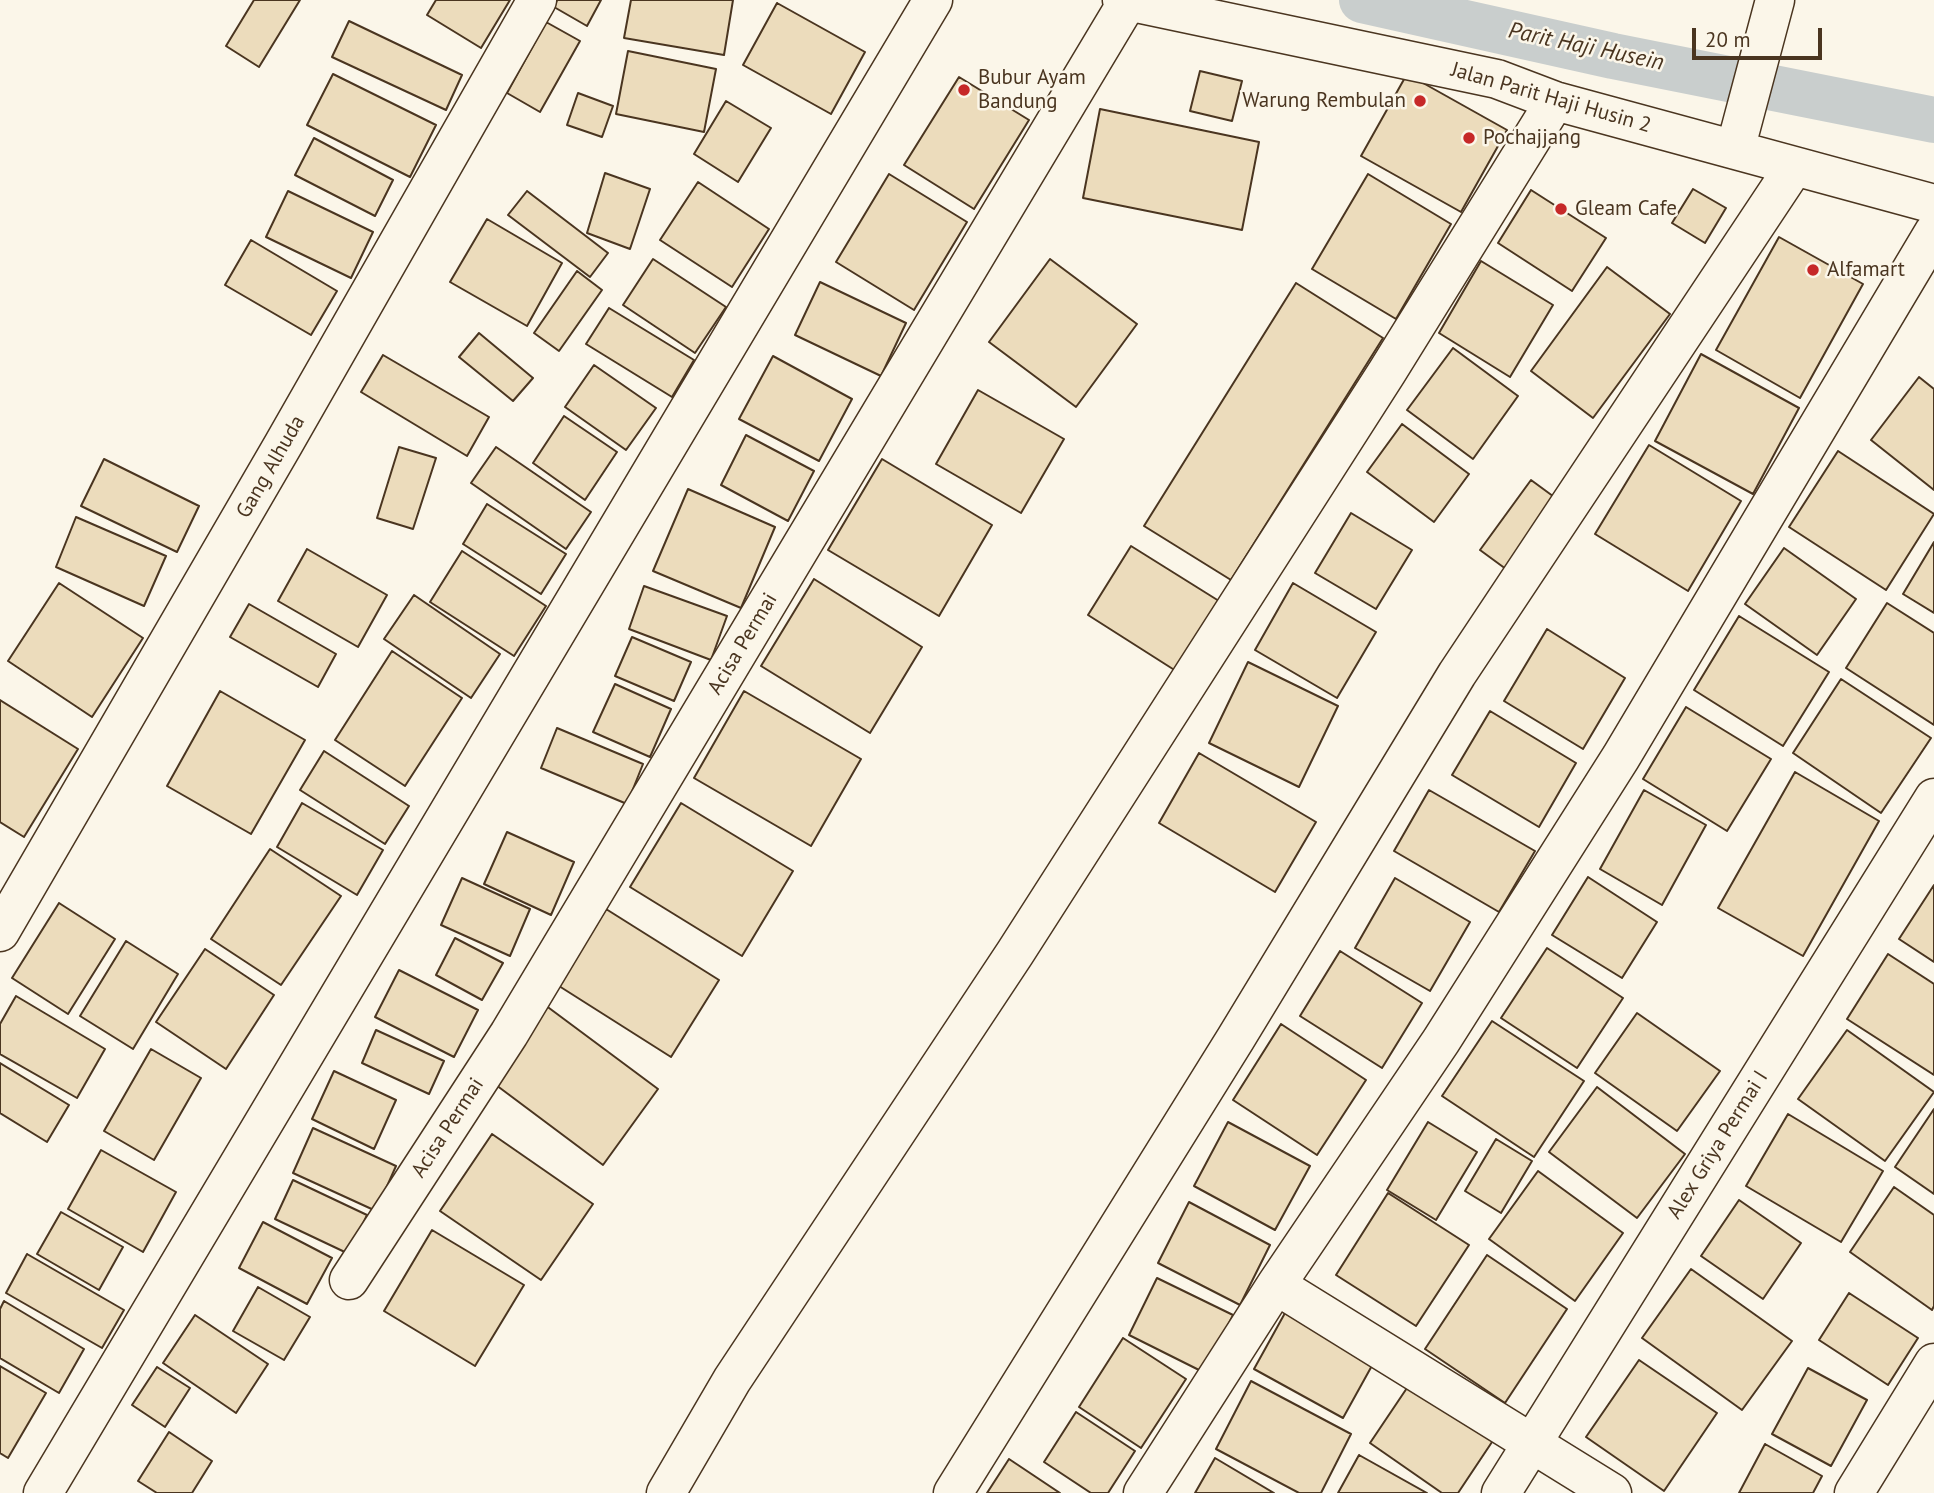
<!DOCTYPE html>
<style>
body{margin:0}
#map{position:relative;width:1934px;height:1493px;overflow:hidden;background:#fbf6e9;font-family:"PT Sans",sans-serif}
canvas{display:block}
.scale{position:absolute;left:1692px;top:28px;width:130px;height:32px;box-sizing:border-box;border:4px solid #4a3520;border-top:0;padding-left:9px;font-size:21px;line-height:24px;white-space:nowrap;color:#4a3520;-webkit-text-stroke:5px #fbf6e9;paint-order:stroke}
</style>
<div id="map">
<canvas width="1934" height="1493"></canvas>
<div class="scale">20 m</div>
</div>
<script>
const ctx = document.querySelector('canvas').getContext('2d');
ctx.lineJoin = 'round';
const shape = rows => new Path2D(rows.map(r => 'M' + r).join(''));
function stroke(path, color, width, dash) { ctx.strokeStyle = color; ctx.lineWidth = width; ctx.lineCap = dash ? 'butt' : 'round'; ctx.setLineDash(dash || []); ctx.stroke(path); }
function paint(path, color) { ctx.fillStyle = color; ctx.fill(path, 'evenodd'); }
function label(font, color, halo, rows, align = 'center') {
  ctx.font = font + ' "PT Sans",sans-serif'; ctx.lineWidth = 5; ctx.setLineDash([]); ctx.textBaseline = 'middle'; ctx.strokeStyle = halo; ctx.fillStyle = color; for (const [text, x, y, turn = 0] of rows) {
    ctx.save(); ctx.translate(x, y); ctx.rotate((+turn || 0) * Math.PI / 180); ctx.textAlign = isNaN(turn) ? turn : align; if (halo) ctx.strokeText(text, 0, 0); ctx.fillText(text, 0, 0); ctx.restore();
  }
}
const canal = shape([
 [1362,0,1613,56,1934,120]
]);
const building = shape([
 [254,0,300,0,259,67,226,46,254,0],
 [436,0,510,0,481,48,427,15,436,0],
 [557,0,601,0,587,26,554,7,557,0],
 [631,0,733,0,724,55,624,38,631,0],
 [777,3,865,52,831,114,743,65,777,3],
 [349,21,462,75,446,110,332,57,349,21],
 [546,22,580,41,540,112,507,93,546,22],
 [628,51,716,69,704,132,616,114,628,51],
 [1200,71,1242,81,1232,121,1190,111,1200,71],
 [333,74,436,125,410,177,307,125,333,74],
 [1407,74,1507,130,1461,212,1361,156,1407,74],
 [959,77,1029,120,974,209,904,165,959,77],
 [578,93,613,106,602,137,567,125,578,93],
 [726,101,771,128,738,182,694,154,726,101],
 [1100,109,1259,142,1242,230,1083,198,1100,109],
 [314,138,393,180,375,216,295,175,314,138],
 [605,173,650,189,630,249,587,233,605,173],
 [889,174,967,222,914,310,836,262,889,174],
 [1368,174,1451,224,1396,319,1312,269,1368,174],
 [698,182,769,229,732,287,660,240,698,182],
 [1693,189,1726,208,1705,243,1672,223,1693,189],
 [1531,190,1606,238,1572,291,1498,243,1531,190],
 [288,191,373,232,351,278,266,237,288,191],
 [527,191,608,253,590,277,508,215,527,191],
 [487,219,562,263,527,326,450,282,487,219],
 [1779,237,1863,284,1800,398,1716,350,1779,237],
 [251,240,337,291,311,335,225,285,251,240],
 [653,259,726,307,695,353,623,305,653,259],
 [1050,259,1137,324,1076,407,989,342,1050,259],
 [1481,261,1553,305,1510,377,1439,333,1481,261],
 [1607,267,1670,314,1593,418,1531,371,1607,267],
 [577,271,602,290,559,351,534,333,577,271],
 [820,282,906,323,881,376,795,335,820,282],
 [1296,283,1383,338,1231,580,1144,526,1296,283],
 [609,308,694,360,672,397,586,344,609,308],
 [479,333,533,378,513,401,459,357,479,333],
 [1453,348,1518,396,1473,459,1407,410,1453,348],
 [1701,354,1799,408,1753,494,1655,441,1701,354],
 [383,355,489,417,467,456,361,392,383,355],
 [773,356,852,399,819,461,739,419,773,356],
 [594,365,656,408,626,450,565,407,594,365],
 [1919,377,1934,389,1934,490,1871,440,1919,377],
 [978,390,1064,439,1021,513,936,464,978,390],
 [564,416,617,452,585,500,533,463,564,416],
 [1402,424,1469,474,1434,522,1367,472,1402,424],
 [746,435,814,471,788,521,721,485,746,435],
 [1649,445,1741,501,1688,591,1595,534,1649,445],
 [399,447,436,458,413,529,377,518,399,447],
 [496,447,591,512,566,549,471,483,496,447],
 [1838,451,1934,514,1886,590,1789,527,1838,451],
 [104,459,199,506,177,552,81,506,104,459],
 [882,459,992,525,939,616,828,550,882,459],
 [1531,480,1561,502,1510,572,1480,550,1531,480],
 [688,489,775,527,741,608,653,571,688,489],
 [487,504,566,554,541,594,463,544,487,504],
 [1351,513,1412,550,1376,609,1315,573,1351,513],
 [76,517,166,556,144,606,56,567,76,517],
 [1934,542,1934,613,1903,594,1934,542],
 [1131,546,1219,601,1176,671,1088,615,1131,546],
 [1784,548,1856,599,1817,655,1745,604,1784,548],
 [307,549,387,595,358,647,278,601,307,549],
 [462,551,546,606,514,656,430,602,462,551],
 [814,579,922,647,870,733,761,666,814,579],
 [59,583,143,638,92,717,8,661,59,583],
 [1293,583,1376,632,1337,698,1255,650,1293,583],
 [644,586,727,616,711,660,629,629,644,586],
 [414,595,500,654,471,698,384,639,414,595],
 [1887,603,1934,633,1934,725,1846,668,1887,603],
 [249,604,336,654,318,687,230,637,249,604],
 [1739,616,1829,672,1783,746,1694,690,1739,616],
 [1547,629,1625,678,1583,749,1504,701,1547,629],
 [632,637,691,662,674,701,615,676,632,637],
 [392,651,462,698,405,786,335,740,392,651],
 [1248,662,1338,706,1299,787,1209,743,1248,662],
 [1841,679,1931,738,1881,813,1793,753,1841,679],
 [615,684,671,709,650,757,593,732,615,684],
 [220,691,305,740,251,834,167,786,220,691],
 [744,691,861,759,811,846,694,778,744,691],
 [0,700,78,749,24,837,0,822,0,700],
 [1686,707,1771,759,1727,831,1643,779,1686,707],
 [1490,711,1576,763,1539,827,1452,775,1490,711],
 [557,728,643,764,627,804,541,768,557,728],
 [324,751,409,806,385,844,300,790,324,751],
 [1199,753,1316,822,1275,892,1159,823,1199,753],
 [1795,772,1879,821,1803,956,1718,908,1795,772],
 [1429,790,1535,851,1499,912,1394,851,1429,790],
 [1644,790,1706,825,1662,905,1600,869,1644,790],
 [302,803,383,850,357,895,277,847,302,803],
 [681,803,793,871,742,956,630,887,681,803],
 [507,832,574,862,551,915,484,884,507,832],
 [270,849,341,896,281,985,211,939,270,849],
 [1588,877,1657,922,1622,978,1552,935,1588,877],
 [462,878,530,909,510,956,441,925,462,878],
 [1395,878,1470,922,1430,991,1355,948,1395,878],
 [1934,885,1934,962,1899,939,1934,885],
 [59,903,115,939,68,1014,12,978,59,903],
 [606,909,719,980,671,1057,559,986,606,909],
 [455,938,503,963,482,1000,436,975,455,938],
 [126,941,178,974,133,1049,80,1016,126,941],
 [1547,948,1623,998,1577,1068,1501,1018,1547,948],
 [205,949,274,995,226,1069,156,1022,205,949],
 [1340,951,1422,1003,1382,1068,1300,1016,1340,951],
 [1888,954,1934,984,1934,1075,1847,1019,1888,954],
 [399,970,478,1010,454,1057,375,1017,399,970],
 [16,996,105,1049,77,1098,0,1054,0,1024,16,996],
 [541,1002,658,1089,603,1165,488,1079,541,1002],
 [1637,1013,1720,1071,1677,1131,1595,1073,1637,1013],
 [1492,1021,1584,1081,1534,1157,1442,1096,1492,1021],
 [1281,1024,1366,1080,1317,1155,1233,1100,1281,1024],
 [376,1030,444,1061,429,1094,362,1063,376,1030],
 [1847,1030,1934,1092,1885,1161,1798,1099,1847,1030],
 [151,1049,201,1078,154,1160,104,1131,151,1049],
 [0,1063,69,1105,47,1142,0,1113,0,1063],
 [334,1071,396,1100,374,1149,312,1119,334,1071],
 [1597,1087,1685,1154,1637,1218,1549,1152,1597,1087],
 [1934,1109,1934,1194,1895,1167,1934,1109],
 [1788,1114,1883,1171,1841,1242,1746,1186,1788,1114],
 [1228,1122,1310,1166,1275,1230,1194,1186,1228,1122],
 [1428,1122,1477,1152,1436,1220,1387,1190,1428,1122],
 [313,1128,396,1166,376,1211,293,1173,313,1128],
 [492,1134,593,1204,541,1280,440,1211,492,1134],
 [1496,1139,1532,1161,1501,1213,1465,1191,1496,1139],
 [101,1150,176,1192,143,1252,68,1209,101,1150],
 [1538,1171,1623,1233,1575,1301,1489,1239,1538,1171],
 [293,1180,367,1215,349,1254,275,1219,293,1180],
 [1894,1187,1934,1215,1934,1306,1932,1310,1850,1252,1894,1187],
 [1388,1193,1469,1245,1416,1326,1336,1275,1388,1193],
 [1739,1200,1801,1243,1763,1299,1701,1256,1739,1200],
 [1189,1202,1270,1245,1240,1305,1158,1263,1189,1202],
 [61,1212,123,1247,99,1290,37,1254,61,1212],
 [263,1222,332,1258,307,1304,239,1268,263,1222],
 [432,1230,524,1285,475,1366,384,1311,432,1230],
 [27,1254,124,1310,102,1348,6,1293,27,1254],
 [1487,1255,1567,1309,1505,1403,1425,1349,1487,1255],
 [1691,1269,1792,1341,1742,1410,1642,1338,1691,1269],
 [1157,1278,1233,1315,1205,1373,1129,1335,1157,1278],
 [258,1287,310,1317,284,1360,233,1331,258,1287],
 [1849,1293,1918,1338,1888,1385,1819,1340,1849,1293],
 [4,1301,84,1349,59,1393,0,1358,0,1309,4,1301],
 [1285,1313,1374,1362,1343,1418,1254,1369,1285,1313],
 [195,1315,268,1364,236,1413,163,1363,195,1315],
 [1123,1338,1186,1379,1141,1448,1079,1407,1123,1338],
 [1639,1360,1717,1413,1664,1491,1586,1437,1639,1360],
 [0,1366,46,1393,8,1458,0,1453,0,1366],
 [157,1367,190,1388,165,1427,132,1405,157,1367],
 [1808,1368,1867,1400,1831,1466,1772,1434,1808,1368],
 [1251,1381,1351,1434,1321,1493,1299,1493,1216,1449,1251,1381],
 [1411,1382,1494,1439,1458,1493,1442,1493,1370,1443,1411,1382],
 [1076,1412,1135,1451,1108,1493,1091,1493,1044,1462,1076,1412],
 [169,1432,212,1461,192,1493,157,1493,138,1481,169,1432],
 [1765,1444,1822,1476,1813,1493,1739,1493,1765,1444],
 [1359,1455,1427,1493,1338,1493,1359,1455],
 [1215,1458,1274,1493,1195,1493,1215,1458],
 [1009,1459,1060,1493,987,1493,1009,1459]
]);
const minor = shape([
 [1122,0,1497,79,1555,101,1934,204],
 [1735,150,1775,0],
 [0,932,283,445,537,0],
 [349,1280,509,1034,1128,1],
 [1276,1285,1612,1493],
 [43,1493,933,0],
 [666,1493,732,1380,1015,953,1387,372,1555,101],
 [953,1493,1236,1038,1457,674,1794,167],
 [1143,1493,1276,1285,1441,1041,1621,757,1934,232],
 [1501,1493,1934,798],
 [1854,1493,1934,1363]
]);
const markers = [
 [964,90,7,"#c62828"],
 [1420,101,7,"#c62828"],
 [1469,138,7,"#c62828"],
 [1561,209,7,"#c62828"],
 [1813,270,7,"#c62828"]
];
const poiNames = [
 ["Bubur Ayam",978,78],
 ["Bandung",978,102],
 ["Warung Rembulan",1406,101,"right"],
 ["Pochajjang",1483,138],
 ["Gleam Cafe",1575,209],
 ["Alfamart",1827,270]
];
const streetNames = [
 ["Jalan Parit Haji Husin 2",1551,98,16],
 ["Gang Alhuda",271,467,-60],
 ["Acisa Permai",743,644,-59],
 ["Acisa Permai",448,1128,-57],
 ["Alex Griya Permai I",1718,1145,-58]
];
const waterNames = [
 ["Parit Haji Husein",1586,47,12]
];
stroke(canal, '#c9cecd', 46);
paint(building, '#ecdcbc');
stroke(building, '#4a3520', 2);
stroke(minor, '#4a3520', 41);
stroke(minor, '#fbf6e9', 38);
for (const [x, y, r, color] of markers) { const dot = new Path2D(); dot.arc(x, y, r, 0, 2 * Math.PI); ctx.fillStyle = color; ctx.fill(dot); stroke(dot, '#fbf6e9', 2.5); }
label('21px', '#4a3520', '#fbf6e9', poiNames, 'left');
label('21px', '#4a3520', '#fbf6e9', streetNames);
label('italic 23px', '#4a3520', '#fbf6e9', waterNames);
</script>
